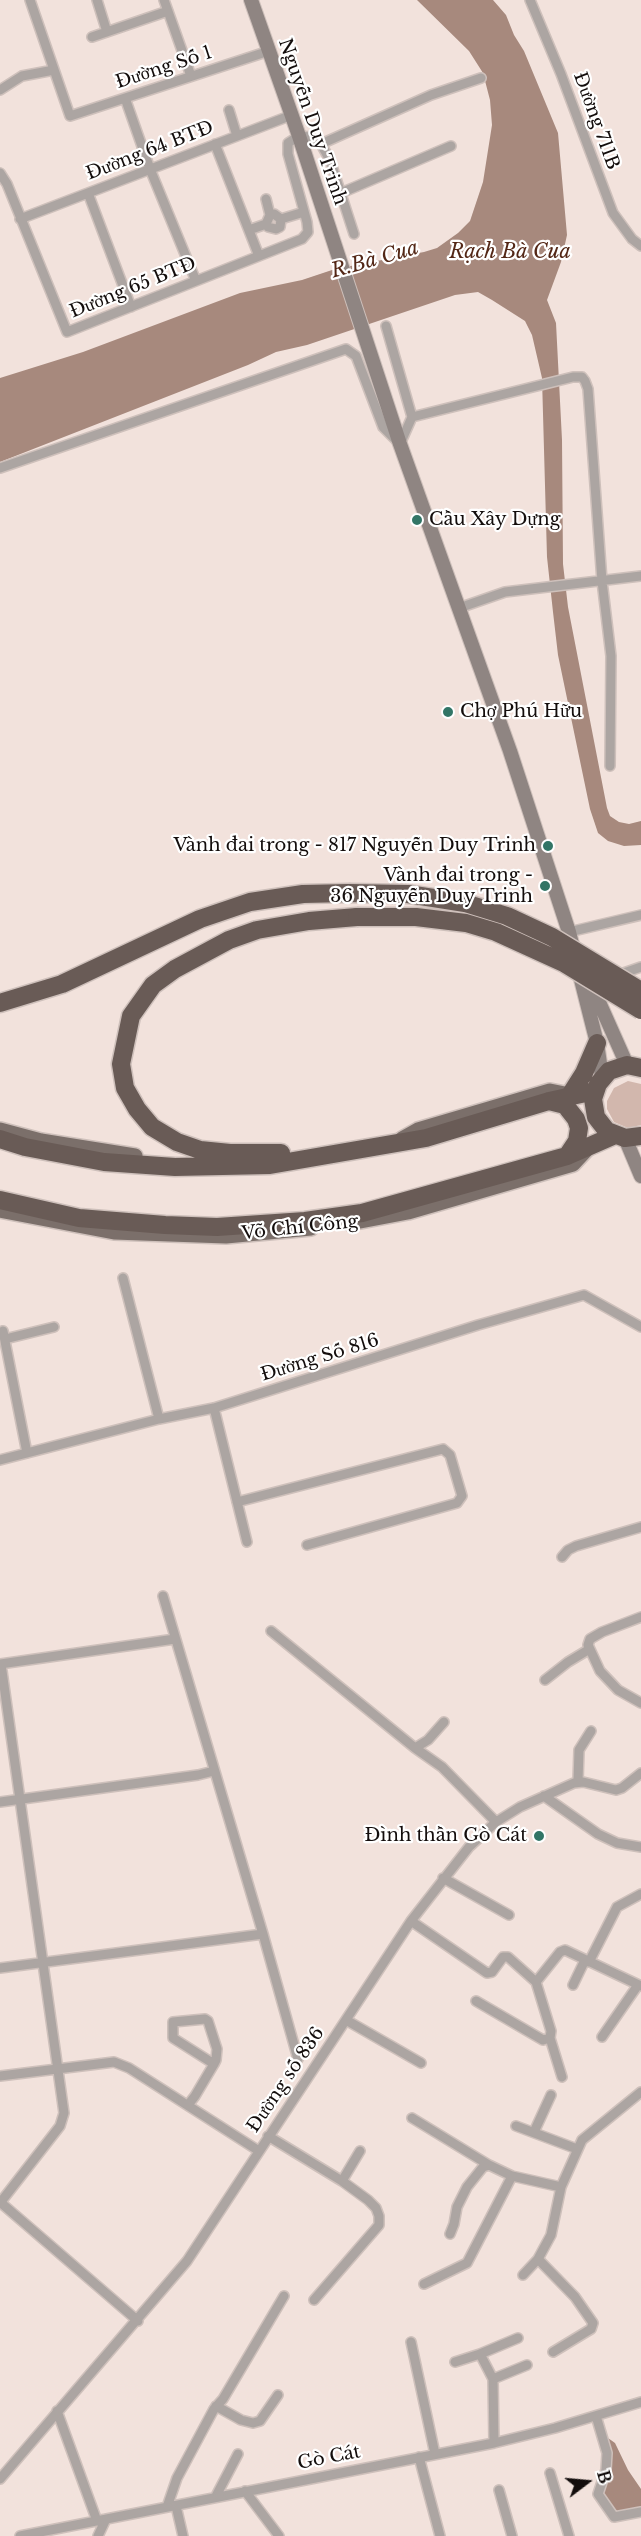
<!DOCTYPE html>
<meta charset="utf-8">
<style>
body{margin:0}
#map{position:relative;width:641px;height:2536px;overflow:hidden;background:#f2e2dc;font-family:"Libre Baskerville",serif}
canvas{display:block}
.north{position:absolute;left:557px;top:2452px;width:60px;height:60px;-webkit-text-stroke:4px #fff;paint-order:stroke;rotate:74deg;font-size:16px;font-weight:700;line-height:24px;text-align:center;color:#130d0c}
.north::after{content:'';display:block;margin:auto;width:21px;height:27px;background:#130d0c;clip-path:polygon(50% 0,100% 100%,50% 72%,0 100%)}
</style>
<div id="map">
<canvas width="641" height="2536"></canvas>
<div class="north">B</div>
</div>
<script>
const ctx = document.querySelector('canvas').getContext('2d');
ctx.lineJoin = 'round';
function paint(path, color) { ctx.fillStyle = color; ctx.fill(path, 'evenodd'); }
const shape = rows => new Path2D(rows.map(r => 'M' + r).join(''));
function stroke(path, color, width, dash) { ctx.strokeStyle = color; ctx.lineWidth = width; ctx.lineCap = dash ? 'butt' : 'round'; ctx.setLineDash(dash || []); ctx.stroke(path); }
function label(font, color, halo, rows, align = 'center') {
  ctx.font = font + ' "Libre Baskerville",serif'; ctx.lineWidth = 4.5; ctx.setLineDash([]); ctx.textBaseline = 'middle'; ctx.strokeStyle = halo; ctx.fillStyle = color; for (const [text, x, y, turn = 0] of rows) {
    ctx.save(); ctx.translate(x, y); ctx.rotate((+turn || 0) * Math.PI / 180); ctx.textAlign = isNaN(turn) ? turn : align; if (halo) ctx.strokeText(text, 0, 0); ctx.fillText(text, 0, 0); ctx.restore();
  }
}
const green = shape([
 [628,1081,641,1084,641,1125,628,1128,614,1122,607,1109,607,1101,614,1088]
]);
const water = shape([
 [417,0,493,0,506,15,514,35,524,51,558,133,567,235,561,262,547,300,556,323,562,440,563,564,568,607,607,808,610,816,619,822,629,824,641,821,641,845,624,846,608,841,598,833,590,809,558,655,553,612,547,557,542,378,532,335,525,321,492,300,478,292,455,295,307,345,276,352,248,365,0,462,0,378,83,352,240,293,302,280,335,269,424,252,437,248,458,233,470,221,483,182,492,125,490,100,483,73,469,51],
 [608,2438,615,2443,628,2470,641,2489,641,2510,621,2513,614,2511,605,2497,603,2491,606,2439]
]);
const street = shape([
 [30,0,70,116,269,51],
 [97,0,107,32],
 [164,0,191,76],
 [530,0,561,74,613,213,632,239,641,246],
 [92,37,168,11],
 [0,90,22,76,54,70],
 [125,98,150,169,196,281],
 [229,110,237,136],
 [321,144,431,95,481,78],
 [0,173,7,184,67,332,259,256,215,144],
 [88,193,131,307],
 [341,193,451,146],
 [266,199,270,215],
 [20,219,292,115],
 [281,219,304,212],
 [249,230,266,224,270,215,274,214,281,219,280,227,276,229,268,227,266,224],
 [259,256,302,239,308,232,307,222,288,154,288,143,299,136,310,137,321,144,330,160,354,234],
 [412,417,573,377,582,377,585,381,588,389,602,581,611,656,610,766],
 [0,468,346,349,356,356,383,427,400,444,412,417,386,326],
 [459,608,505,592,641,576],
 [569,932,641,915],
 [618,975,641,967],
 [123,1278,159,1419],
 [3,1331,27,1453],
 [5,1339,54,1327],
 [214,1408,247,1542],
 [0,1460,159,1419,214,1408,478,1325,584,1295,641,1327],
 [237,1502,443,1449,450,1455,462,1496,457,1503,307,1545],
 [562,1557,568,1550,576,1546,641,1527],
 [163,1596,263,1934,298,2059],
 [641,1617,602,1632,590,1639,588,1645,600,1671,618,1690,641,1703],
 [271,1631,415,1748,442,1767,496,1822],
 [0,1664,175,1639],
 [545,1680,568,1662,588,1650],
 [415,1748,428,1740,444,1722],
 [578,1781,579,1750,591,1731],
 [544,1796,598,1834,617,1843,641,1847],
 [0,1802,198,1775,214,1771],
 [443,1878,509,1915],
 [411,1921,487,1973,492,1972,503,1957,508,1957,536,1982,551,2031,550,2038,543,2040,476,2001],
 [589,1962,617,1907,641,1894],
 [0,1968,263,1934],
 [536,1982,560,1952,565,1950,641,1986],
 [573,1985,585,1960],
 [346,2020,421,2063],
 [602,2037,638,1985],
 [550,2038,562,2077],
 [0,2076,114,2062,129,2068,259,2151],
 [188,2105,195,2096,214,2064,216,2060,217,2049,208,2021,205,2019,173,2022,173,2038,214,2064],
 [412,2118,489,2165],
 [516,2126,577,2149],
 [534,2132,551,2095],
 [268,2136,342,2181,368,2200,376,2208,379,2216,379,2225,314,2300],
 [342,2181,360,2151],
 [0,2202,138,2321],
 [0,2203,60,2126,64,2113,1,1664],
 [450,2234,454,2224,457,2207,467,2187,483,2167,489,2165,512,2176,561,2187],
 [538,2259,575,2297,593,2323,591,2329,553,2352],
 [523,2275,538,2259,551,2235,561,2187,582,2140,641,2092],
 [424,2284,467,2263,512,2176],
 [411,2342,435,2454],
 [455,2362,480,2354],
 [493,2379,480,2354,518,2338],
 [216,2406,241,2420,253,2423,260,2421,278,2395],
 [57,2411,97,2521],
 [596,2416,607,2453,606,2470,598,2494,614,2517,641,2512],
 [494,2443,493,2379,527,2365],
 [419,2457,440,2536],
 [550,2473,569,2536],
 [0,2479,187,2261,411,1921,469,1847,496,1822,520,1807,574,1783,583,1782,616,1790,622,1788,641,1773],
 [499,2490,512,2536],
 [245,2491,279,2536],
 [216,2496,238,2454],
 [176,2506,183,2536],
 [167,2507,177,2478,214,2409,223,2399,284,2296],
 [20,2536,494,2443,555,2428,641,2402],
 [98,2536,106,2519]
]);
const secondary = shape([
 [251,0,299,136,400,444,510,751,569,932,597,1043,602,1077],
 [587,975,627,1065],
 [625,1138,641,1176]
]);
const primary = shape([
 [0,1130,41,1141,135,1156],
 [402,1139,418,1130,550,1091,570,1095],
 [0,1210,114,1232,226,1236,311,1228],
 [350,1223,408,1212,573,1164,587,1149]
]);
const highway = shape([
 [0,1003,62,984,200,919,250,902,303,894,349,893],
 [641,1068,627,1065,609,1071,598,1084,593,1099,596,1117,607,1131,625,1138,641,1136],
 [570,1095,584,1073,597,1043],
 [549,1101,565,1105,576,1119,579,1128,577,1141,567,1156],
 [0,1139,25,1147,104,1162,175,1167,270,1165,426,1138,549,1101,595,1091],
 [281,1153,230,1153,200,1150,177,1142,152,1127,137,1109,125,1088,121,1064,131,1016,153,985,175,969,229,940,257,930,309,921,357,917],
 [0,1200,79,1218,165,1225,217,1227,305,1221,362,1213,567,1156,615,1135]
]);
const highwayBridge = shape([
 [349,893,408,894,465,903,507,916,552,937,641,991],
 [357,917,416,917,466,923,496,932,564,963,641,1010]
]);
const markers = [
 [417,520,6,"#327566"],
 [448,712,6,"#327566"],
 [548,846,6,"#327566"],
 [545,886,6,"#327566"],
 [539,1836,6,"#327566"]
];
const streetNames = [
 ["Đường Số 1",164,68,-18],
 ["Đường 711B",596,121,70],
 ["Nguyễn Duy Trinh",312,122,71],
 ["Đường 64 BTĐ",150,151,-21],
 ["Đường 65 BTĐ",133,288,-22],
 ["Võ Chí Công",300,1228,-6],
 ["Đường Số 816",320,1358,-17],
 ["Đường số 836",286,2080,-56],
 ["Gò Cát",329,2458,-11]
];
const poiNames = [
 ["Cầu Xây Dựng",429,520,"left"],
 ["Chợ Phú Hữu",460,712,"left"],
 ["Vành đai trong - 817 Nguyễn Duy Trinh",536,846],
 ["Vành đai trong -",533,876],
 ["36 Nguyễn Duy Trinh",533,897],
 ["Đình thần Gò Cát",527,1836]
];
const waterNames = [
 ["Rạch Bà Cua",510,252],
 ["R.Bà Cua",375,260,-16]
];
paint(green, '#d2b7ad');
paint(water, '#a7897d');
stroke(street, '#cec0bb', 12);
stroke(secondary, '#cec0bb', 16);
stroke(primary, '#cec0bb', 18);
stroke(highway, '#cec0bb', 21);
stroke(street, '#aca5a2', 9);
stroke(secondary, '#8f8582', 14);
stroke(primary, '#7b6f6a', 15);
stroke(highway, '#695b56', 18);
stroke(highwayBridge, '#cec0bb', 21, []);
stroke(highwayBridge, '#695b56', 18);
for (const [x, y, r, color] of markers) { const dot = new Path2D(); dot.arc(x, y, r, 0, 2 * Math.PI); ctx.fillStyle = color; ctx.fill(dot); stroke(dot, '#fff', 2); }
label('18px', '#130d0c', '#fff', streetNames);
label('18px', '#130d0c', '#fff', poiNames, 'right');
label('italic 20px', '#532716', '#fff', waterNames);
</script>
